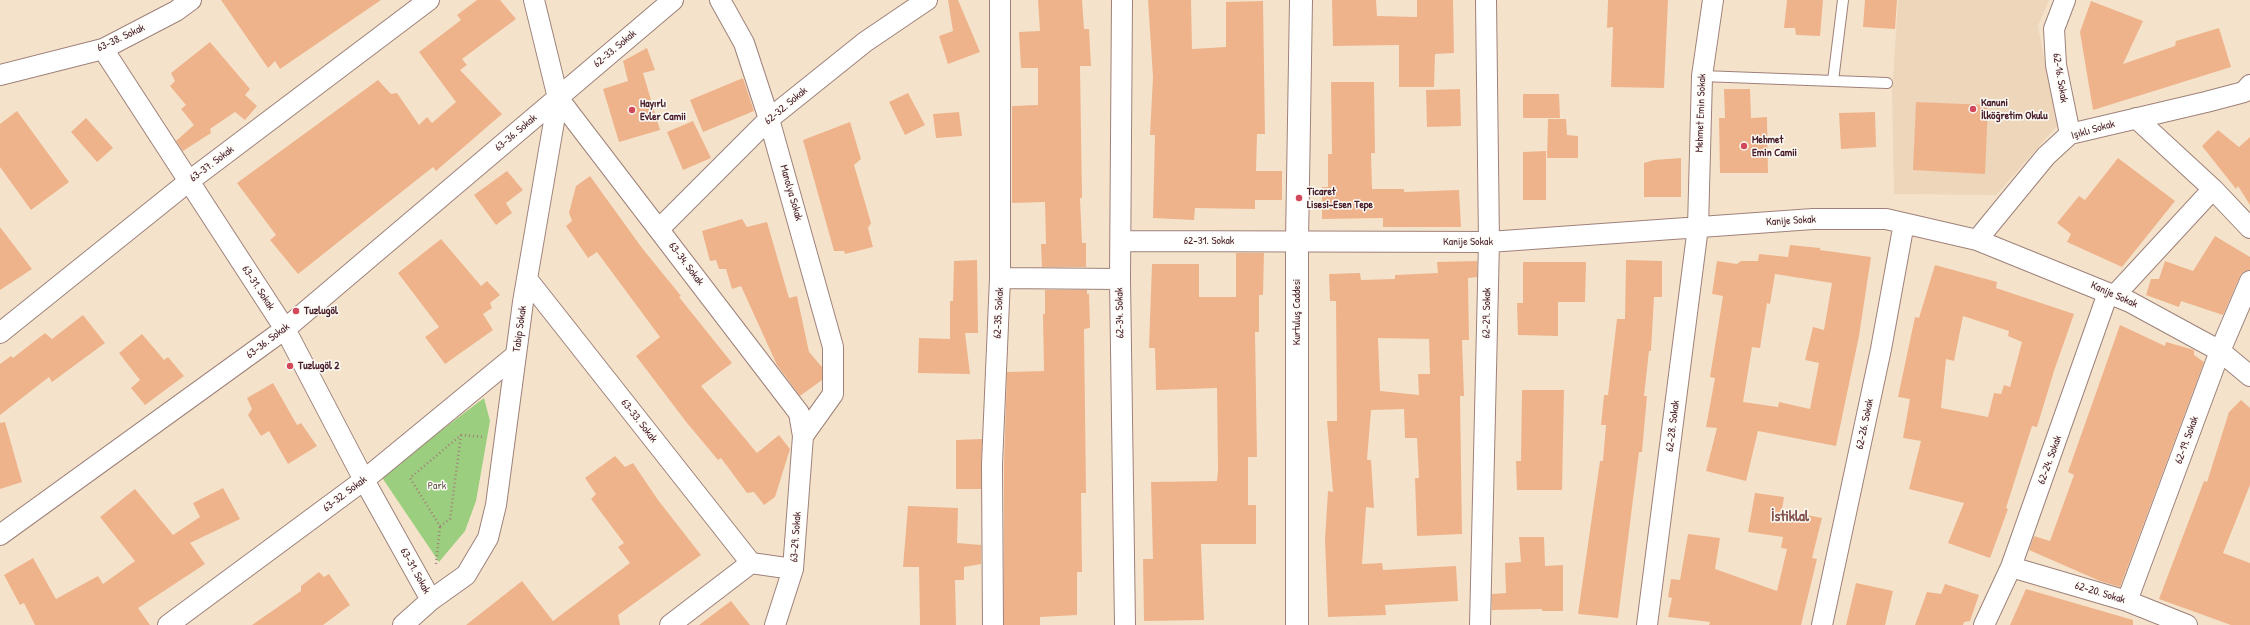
<!DOCTYPE html>
<meta charset="utf-8">
<style>
body{margin:0}
canvas{display:block;background:#f4e3ca}
</style>
<canvas width="2250" height="625"></canvas>
<script>
const ctx = document.querySelector('canvas').getContext('2d');
ctx.lineJoin = 'round';
function paint(path, color) { ctx.fillStyle = color; ctx.fill(path, 'evenodd'); }
const shape = rows => new Path2D(rows.map(r => 'M' + r).join(''));
function stroke(path, color, width, dash) { ctx.strokeStyle = color; ctx.lineWidth = width; ctx.lineCap = dash ? 'butt' : 'round'; ctx.setLineDash(dash || []); ctx.stroke(path); }
function label(font, color, halo, rows, align = 'center') {
  ctx.font = font + ' "Patrick Hand",sans-serif'; ctx.lineWidth = 3; ctx.setLineDash([]); ctx.textBaseline = 'middle'; ctx.strokeStyle = halo; ctx.fillStyle = color; for (const [text, x, y, turn = 0] of rows) {
    ctx.save(); ctx.translate(x, y); ctx.rotate((+turn || 0) * Math.PI / 180); ctx.textAlign = isNaN(turn) ? turn : align; if (halo) ctx.strokeText(text, 0, 0); ctx.fillText(text, 0, 0); ctx.restore();
  }
}
const built = shape([
 [1898,0,2049,0,2038,26,2057,126,1996,195,1894,194,1892,93]
]);
const green = shape([
 [484,398,490,421,476,501,465,531,439,562,381,476]
]);
const building = shape([
 [221,0,381,0,280,69,275,61,268,68],
 [477,0,500,0,516,19,462,59,467,65,460,70,502,114,436,171,433,167,298,274,270,240,276,235,237,183,378,80,391,94,397,93,419,125,427,117,432,123,456,102,419,52,461,20,457,15],
 [948,0,958,0,980,52,948,64,939,36,953,31],
 [1038,0,1082,0,1084,29,1089,29,1091,66,1080,66,1082,198,1080,198,1082,243,1086,243,1086,267,1042,267,1041,244,1046,244,1045,202,1012,203,1012,106,1038,105,1038,68,1021,68,1019,32,1040,31],
 [1148,0,1191,0,1192,49,1226,47,1226,2,1263,1,1265,134,1257,134,1256,171,1282,171,1282,200,1255,200,1255,209,1195,208,1194,220,1153,218,1155,135,1150,135,1153,77],
 [1332,0,1376,0,1377,16,1417,17,1417,0,1453,0,1454,53,1435,54,1434,87,1399,87,1399,45,1333,46],
 [1608,0,1668,0,1664,88,1611,87,1613,27,1607,28],
 [1787,0,1823,0,1820,36,1796,35,1795,28,1784,28],
 [1865,0,1897,0,1895,29,1863,27],
 [2091,1,2143,21,2123,64,2175,46,2176,41,2219,28,2231,67,2093,110,2080,32],
 [210,42,250,89,245,95,257,106,245,120,235,112,210,129,211,133,183,151,176,141,194,125,181,109,186,105,170,86,175,81,171,73],
 [647,48,655,70,643,73,660,130,619,142,603,89,628,81,623,61],
 [743,78,754,111,703,132,690,100],
 [1331,82,1374,82,1375,153,1371,153,1372,189,1404,189,1404,192,1459,190,1461,227,1383,227,1383,218,1322,219,1322,187,1328,187,1328,154,1332,154],
 [1460,89,1461,126,1427,127,1426,90],
 [1724,89,1750,89,1751,118,1767,117,1768,173,1720,173,1719,118,1725,118],
 [908,93,925,125,905,135,889,102],
 [1523,94,1559,94,1560,118,1523,118],
 [1916,102,1988,105,1985,174,1913,170],
 [17,111,69,182,31,210,0,167,0,124],
 [959,112,962,136,936,138,933,114],
 [1875,112,1876,147,1841,149,1839,113],
 [86,118,113,148,97,162,71,132],
 [1548,119,1566,119,1567,135,1578,136,1578,158,1547,158],
 [693,121,711,158,683,170,667,132],
 [850,122,861,159,854,165,871,223,868,228,873,247,845,254,844,251,834,251,803,140],
 [2218,130,2239,147,2250,137,2250,205,2238,186,2236,189,2202,146],
 [1546,151,1546,200,1523,200,1523,152],
 [1681,158,1681,197,1644,197,1644,163,1654,160],
 [2118,158,2175,201,2122,267,2067,242,2071,234,2057,223,2079,196,2085,200],
 [507,171,523,190,506,203,512,213,496,225,474,195],
 [590,176,642,248,681,296,679,297,732,363,701,386,757,453,779,435,790,449,775,497,764,505,754,492,747,493,721,458,718,460,687,423,636,356,660,337,597,252,588,258,566,226,572,221,569,213,576,186],
 [742,219,747,227,767,222,789,298,797,296,809,352,822,367,822,380,800,396,777,365,741,286,732,289,726,269,719,269,716,260,710,261,702,231],
 [0,227,32,269,0,290],
 [2215,236,2250,257,2250,270,2243,272,2240,276,2223,315,2181,301,2179,307,2146,295,2151,279,2159,279,2165,261,2193,271],
 [441,239,481,286,487,281,500,295,490,303,492,308,483,314,493,330,445,364,425,337,439,327,398,273],
 [1790,245,1820,248,1820,250,1871,257,1859,336,1836,446,1758,431,1746,481,1706,471,1717,428,1706,427,1715,378,1710,377,1723,296,1712,294,1717,261,1737,264,1741,261,1758,261,1759,254,1788,257],
 [1775,274,1832,283,1824,330,1813,327,1805,360,1819,363,1810,409,1779,402,1778,407,1743,402,1752,347,1760,348,1767,303,1770,304],
 [1236,253,1264,253,1263,295,1259,295,1259,332,1255,332,1257,457,1248,457,1248,505,1256,505,1256,544,1201,544,1204,620,1144,621,1143,559,1153,559,1151,482,1217,481,1218,470,1217,388,1156,390,1155,348,1149,348,1152,264,1199,264,1199,297,1236,297],
 [977,260,978,333,965,333,970,374,918,373,919,338,950,339,950,301,953,301,954,261],
 [1626,260,1662,261,1662,297,1654,297,1651,351,1649,351,1644,396,1647,396,1642,452,1639,452,1618,618,1578,614,1600,461,1603,461,1606,425,1601,425,1604,395,1608,395,1617,319,1625,319],
 [1477,261,1477,277,1468,278,1469,340,1462,340,1464,396,1460,396,1462,534,1417,536,1415,478,1419,478,1417,438,1405,438,1404,409,1371,410,1367,460,1371,460,1374,508,1366,507,1362,564,1382,563,1383,570,1456,566,1458,601,1385,605,1386,615,1328,617,1325,540,1328,491,1333,492,1327,421,1337,421,1336,301,1330,301,1329,274,1360,273,1361,280,1395,279,1395,275,1438,273,1437,262],
 [1378,338,1429,339,1430,374,1418,374,1419,395,1380,391],
 [1523,262,1586,262,1585,302,1558,302,1558,336,1518,335,1517,303,1523,303],
 [1935,265,1997,282,1996,288,2074,314,2054,371,2037,427,2032,426,2006,508,2008,509,1990,558,1948,543,1964,503,1909,489,1921,441,1903,438,1910,399,1898,397,1915,317,1919,318],
 [1963,316,2009,331,2008,336,2022,342,2010,387,2004,385,2001,394,1994,393,1988,417,1941,408,1946,359,1954,361],
 [1045,290,1087,290,1087,294,1089,294,1090,328,1084,329,1086,493,1081,493,1082,572,1077,572,1077,615,1040,617,1040,625,1004,625,1004,464,1007,372,1044,371,1043,314,1045,314],
 [83,315,105,343,52,382,49,377,0,415,0,364,11,356,13,358,45,333,52,339],
 [2120,325,2165,346,2166,342,2194,350,2194,355,2204,362,2120,587,2100,581,2029,550,2034,536,2050,541,2074,475,2068,472],
 [142,334,164,360,168,357,184,376,145,405,131,388,140,380,119,353],
 [273,383,297,425,301,423,317,446,288,464,269,431,261,436,248,415,252,409,247,398],
 [1522,390,1564,390,1562,490,1517,490,1516,461,1521,461],
 [2241,400,2250,408,2250,485,2223,553,2250,563,2250,625,2231,625,2159,599,2204,481,2207,482,2229,412],
 [5,422,22,482,0,489,0,423],
 [982,439,981,489,956,489,956,440],
 [615,456,625,467,633,463,658,500,701,555,618,615,620,625,466,625,522,581,553,621,630,563,618,547,624,543,591,499,596,494,585,478],
 [223,488,240,519,190,543,205,564,138,608,150,625,35,625,24,603,20,605,4,575,33,558,56,599,98,576,103,584,135,561,100,517,135,489,173,535,200,517,193,503],
 [1755,493,1784,497,1782,510,1822,518,1812,558,1817,559,1801,625,1709,625,1710,622,1668,617,1672,598,1668,597,1671,579,1680,580,1688,534,1720,538,1715,569,1777,591,1787,549,1781,548,1783,537,1748,532],
 [908,506,958,508,957,543,981,545,981,564,964,567,964,580,955,580,956,625,920,625,919,567,903,567],
 [1519,537,1544,537,1545,566,1563,565,1563,611,1542,611,1542,609,1492,610,1492,594,1506,593,1505,563,1521,562],
 [319,572,324,577,329,574,350,605,323,625,252,625,301,591,301,586],
 [1856,583,1893,591,1885,625,1846,625],
 [1945,584,1979,595,1970,621,1964,622,1963,625,1915,625,1927,592,1941,594],
 [2026,589,2133,620,2133,625,2010,625],
 [731,601,750,625,699,625]
]);
const path = shape([
 [461,435,450,519,440,526,410,478,461,435],
 [461,435,485,437],
 [436,564,440,526]
]);
const service = shape([
 [1702,76,1887,83],
 [1833,81,1843,0]
]);
const minor = shape([
 [1122,0,1120,279,1125,625],
 [2065,0,2054,29,2056,65,2070,134],
 [103,49,285,329,364,480,431,600],
 [0,75,103,49,176,11,191,0],
 [558,98,799,413,803,436],
 [2136,118,2213,189,2250,228],
 [659,229,769,119,865,42,927,0],
 [1977,240,2046,156,2070,134,2206,102,2244,92,2250,85],
 [1121,241,1489,242,1813,219,1886,219,1977,240,2130,302,2220,351,2250,376],
 [1000,278,1120,279],
 [527,279,751,563],
 [2115,295,2213,189],
 [0,333,188,182,429,0],
 [0,535,285,329,673,0],
 [2011,567,2127,601,2187,625],
 [2127,601,2220,351,2250,281],
 [168,625,364,480,516,355],
 [403,625,431,600,466,575,488,538,496,505,523,302,558,98,534,0],
 [670,625,751,563,793,569,803,436,833,394,833,347,769,119,744,43,720,0],
 [775,625,793,569],
 [993,625,992,464,1000,278,1000,0],
 [1480,625,1489,242,1486,0],
 [1647,625,1698,227,1702,76,1713,0],
 [1822,625,1881,349,1904,223],
 [1984,625,2011,567,2108,293]
]);
const tertiary = shape([
 [1297,625,1297,241,1301,0]
]);
const markers = [
 [1973,109,4,"#d1495b"],
 [632,110,4,"#d1495b"],
 [1744,146,4,"#d1495b"],
 [1299,198,4,"#d1495b"],
 [296,311,4,"#d1495b"],
 [290,366,4,"#d1495b"]
];
const streetNames = [
 ["63-38. Sokak",121,38,-25],
 ["62-33. Sokak",615,49,-40],
 ["62-16. Sokak",2060,78,81],
 ["62-32. Sokak",786,106,-40],
 ["Mehmet Emin Sokak",1701,113,-88],
 ["Işıklı Sokak",2093,130,-16],
 ["63-36. Sokak",516,133,-40],
 ["63-37. Sokak",212,164,-37],
 ["Manolya Sokak",791,193,74],
 ["Kanije Sokak",1791,221,-3],
 ["62-31. Sokak",1209,241],
 ["Kanije Sokak",1468,242],
 ["63-34. Sokak",686,264,53],
 ["63-31. Sokak",258,288,57],
 ["Kanije Sokak",2114,295,24],
 ["Kurtuluş Caddesi",1297,312,-90],
 ["62-35. Sokak",999,313,-87],
 ["62-34. Sokak",1120,313,-91],
 ["62-29. Sokak",1487,313,-89],
 ["Tabip Sokak",520,329,-82],
 ["63-36. Sokak",268,341,-37],
 ["63-33. Sokak",639,421,52],
 ["62-26. Sokak",1865,424,-78],
 ["62-28. Sokak",1673,426,-83],
 ["62-19. Sokak",2187,440,-70],
 ["62-24. Sokak",2050,460,-70],
 ["63-32. Sokak",345,494,-37],
 ["63-29. Sokak",796,537,-86],
 ["63-31. Sokak",415,571,61],
 ["62-20. Sokak",2100,593,17]
];
const poiNames = [
 ["Kanuni",1981,103],
 ["İlköğretim Okulu",1981,116],
 ["Hayırlı",640,104],
 ["Evler Camii",640,117],
 ["Mehmet",1752,140],
 ["Emin Camii",1752,153],
 ["Ticaret",1307,192],
 ["Lisesi-Esen Tepe",1307,205],
 ["Tuzlugöl",304,311],
 ["Tuzlugöl 2",298,366]
];
const parkNames = [
 ["Park",437,486]
];
const districtNames = [
 ["İstiklal",1790,517]
];
paint(built, '#eed6bb');
paint(green, '#9bce7e');
paint(building, '#efb38c');
stroke(service, '#9f817a', 12);
stroke(minor, '#9f817a', 22);
stroke(tertiary, '#9f817a', 24);
stroke(path, '#9f817a', 2.5, [1, 3]);
stroke(service, '#fff', 10);
stroke(minor, '#fff', 20);
stroke(tertiary, '#fff', 22);
for (const [x, y, r, color] of markers) { const dot = new Path2D(); dot.arc(x, y, r, 0, 2 * Math.PI); ctx.fillStyle = color; ctx.fill(dot); stroke(dot, '#fdfcf7', 1.5); }
label('11px', '#4a1f2b', '#fdfcf7', streetNames);
label('bold 11px', '#4a1f2b', '#fdfcf7', poiNames, 'left');
label('11px', '#625444', '#fdfcf7', parkNames);
label('bold 15px', '#84534d', '#fdfcf7', districtNames);
</script>
